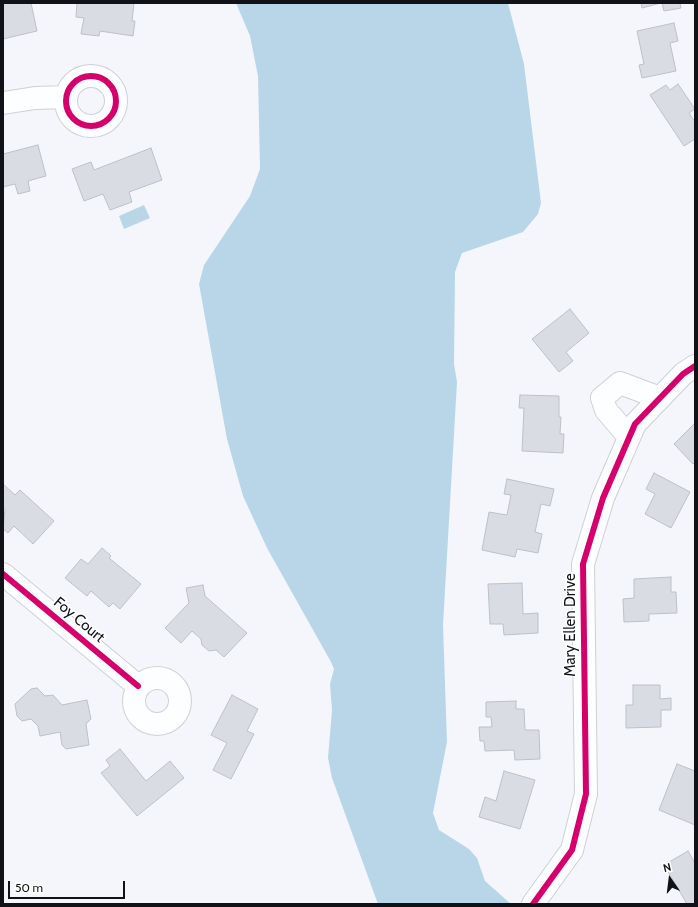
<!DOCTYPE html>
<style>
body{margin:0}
#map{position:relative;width:698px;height:907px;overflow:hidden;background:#f4f6fc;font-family:Cabin,sans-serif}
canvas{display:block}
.frame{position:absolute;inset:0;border:4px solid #101217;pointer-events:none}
.north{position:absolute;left:650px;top:859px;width:40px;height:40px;-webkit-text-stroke:3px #fff;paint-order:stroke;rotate:346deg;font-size:11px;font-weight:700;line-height:16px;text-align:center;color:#101217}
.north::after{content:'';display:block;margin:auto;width:14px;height:18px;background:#101217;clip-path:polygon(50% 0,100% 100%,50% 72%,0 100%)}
.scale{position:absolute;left:8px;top:881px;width:117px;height:18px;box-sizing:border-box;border:2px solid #101217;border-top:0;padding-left:5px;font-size:12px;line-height:14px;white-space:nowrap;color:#101217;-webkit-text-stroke:3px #fff;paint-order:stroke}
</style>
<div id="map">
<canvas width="698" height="907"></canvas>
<div class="frame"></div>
<div class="north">N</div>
<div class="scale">50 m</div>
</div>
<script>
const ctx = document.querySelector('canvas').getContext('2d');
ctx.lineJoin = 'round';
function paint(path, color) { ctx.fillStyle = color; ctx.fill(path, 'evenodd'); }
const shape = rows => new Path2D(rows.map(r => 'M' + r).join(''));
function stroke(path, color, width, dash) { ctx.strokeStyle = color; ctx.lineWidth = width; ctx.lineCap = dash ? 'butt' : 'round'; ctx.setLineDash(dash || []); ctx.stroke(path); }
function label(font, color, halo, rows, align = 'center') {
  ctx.font = font + ' Cabin,sans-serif'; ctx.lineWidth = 3.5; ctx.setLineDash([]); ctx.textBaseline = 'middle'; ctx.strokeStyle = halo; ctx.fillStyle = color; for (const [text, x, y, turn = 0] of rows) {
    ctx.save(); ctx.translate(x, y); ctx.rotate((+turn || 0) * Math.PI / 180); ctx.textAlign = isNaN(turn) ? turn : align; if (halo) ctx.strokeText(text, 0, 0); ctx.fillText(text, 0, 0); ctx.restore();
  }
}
const water = shape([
 [236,3,508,3,524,64,541,203,538,214,523,232,462,253,455,272,454,364,457,382,443,625,447,742,433,813,439,830,469,849,477,858,485,881,511,904,378,904,332,778,328,758,332,710,330,684,334,669,331,662,267,548,243,496,227,439,199,284,204,265,250,196,260,169,258,76,250,36],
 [144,205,150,218,124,229,119,216]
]);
const building = shape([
 [3,3,31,3,37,31,3,39,3,3],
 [77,3,134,3,132,21,135,21,133,36,100,31,99,36,81,34,84,18,76,17,77,3],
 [641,3,661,3,642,8,641,3],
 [662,3,680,3,681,8,664,11,662,3],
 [674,23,678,41,670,43,676,71,642,78,639,65,644,64,637,31,674,23],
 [678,84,695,109,689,113,695,122,695,139,684,146,650,95,666,85,670,90,678,84],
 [38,145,46,176,28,181,30,191,18,194,15,184,3,187,3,154,38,145],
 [151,148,162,180,129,192,132,202,110,210,103,194,84,201,72,169,91,162,94,170,151,148],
 [570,309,589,333,566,352,573,361,559,372,532,339,570,309],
 [520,395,559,396,559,417,561,417,560,434,564,434,563,453,522,451,524,408,519,408,520,395],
 [695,423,695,462,693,464,674,444,695,423],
 [654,473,690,492,671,528,645,514,655,494,646,489,654,473],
 [507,479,554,489,550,506,541,504,535,532,542,534,538,553,517,549,515,557,482,550,489,512,507,515,511,495,504,494,507,479],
 [3,484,15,495,20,490,54,521,33,544,14,526,8,533,3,529,5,510,3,508,3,484],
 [102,548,111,556,109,558,141,584,120,609,113,603,109,607,91,591,87,596,65,578,81,559,88,564,102,548],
 [671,577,671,592,676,592,677,613,649,614,649,621,624,622,623,599,634,598,634,579,671,577],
 [522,583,523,614,538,613,538,633,504,635,503,624,490,624,488,584,522,583],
 [203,585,205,596,247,633,224,657,216,650,209,651,202,645,201,639,192,631,181,643,165,628,189,603,186,588,203,585],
 [633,685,660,685,660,699,671,698,671,710,661,710,661,727,626,728,626,705,633,705,633,685],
 [37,688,45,696,53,695,62,705,87,700,91,719,86,724,89,745,66,749,62,745,60,732,40,736,38,726,31,719,22,721,17,716,15,704,31,689,37,688],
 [232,695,258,709,247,731,254,734,231,779,213,770,227,743,211,735,232,695],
 [516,701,516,709,524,709,525,730,539,730,540,759,515,760,514,750,485,751,484,741,480,741,479,727,492,727,491,717,486,717,486,702,516,701],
 [120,749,146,781,170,761,184,778,137,816,101,773,110,766,106,760,120,749],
 [677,764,695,771,695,825,659,810,677,764],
 [504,771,535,780,520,829,479,817,485,797,496,801,504,771],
 [688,851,695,863,695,904,687,904,664,865,688,851]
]);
const minor = shape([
 '66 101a25 25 0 1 1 50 0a25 25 0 1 1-50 0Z',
 [3,103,35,98,66,97],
 [629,437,606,410,602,398,620,383,660,398],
 [3,574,138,686],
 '134 701a23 23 0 1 1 46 0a23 23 0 1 1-46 0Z',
 [533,904,572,850,586,794,583,564,603,498,635,424,683,374,695,366]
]);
const cycleway = shape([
 '66 101a25 25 0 1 1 50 0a25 25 0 1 1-50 0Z',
 [3,574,138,686],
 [533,904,572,850,586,794,583,564,603,498,635,424,683,374,695,366]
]);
const streetNames = [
 ["Foy Court",79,620,40],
 ["Mary Ellen Drive",571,625,-90]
];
paint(water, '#b9d6e8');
paint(building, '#d9dde3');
stroke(building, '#bdc0c5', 1);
stroke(minor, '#ced0d6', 24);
stroke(minor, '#fdfeff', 22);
stroke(cycleway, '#d6006c', 6);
label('15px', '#101217', '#fff', streetNames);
</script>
